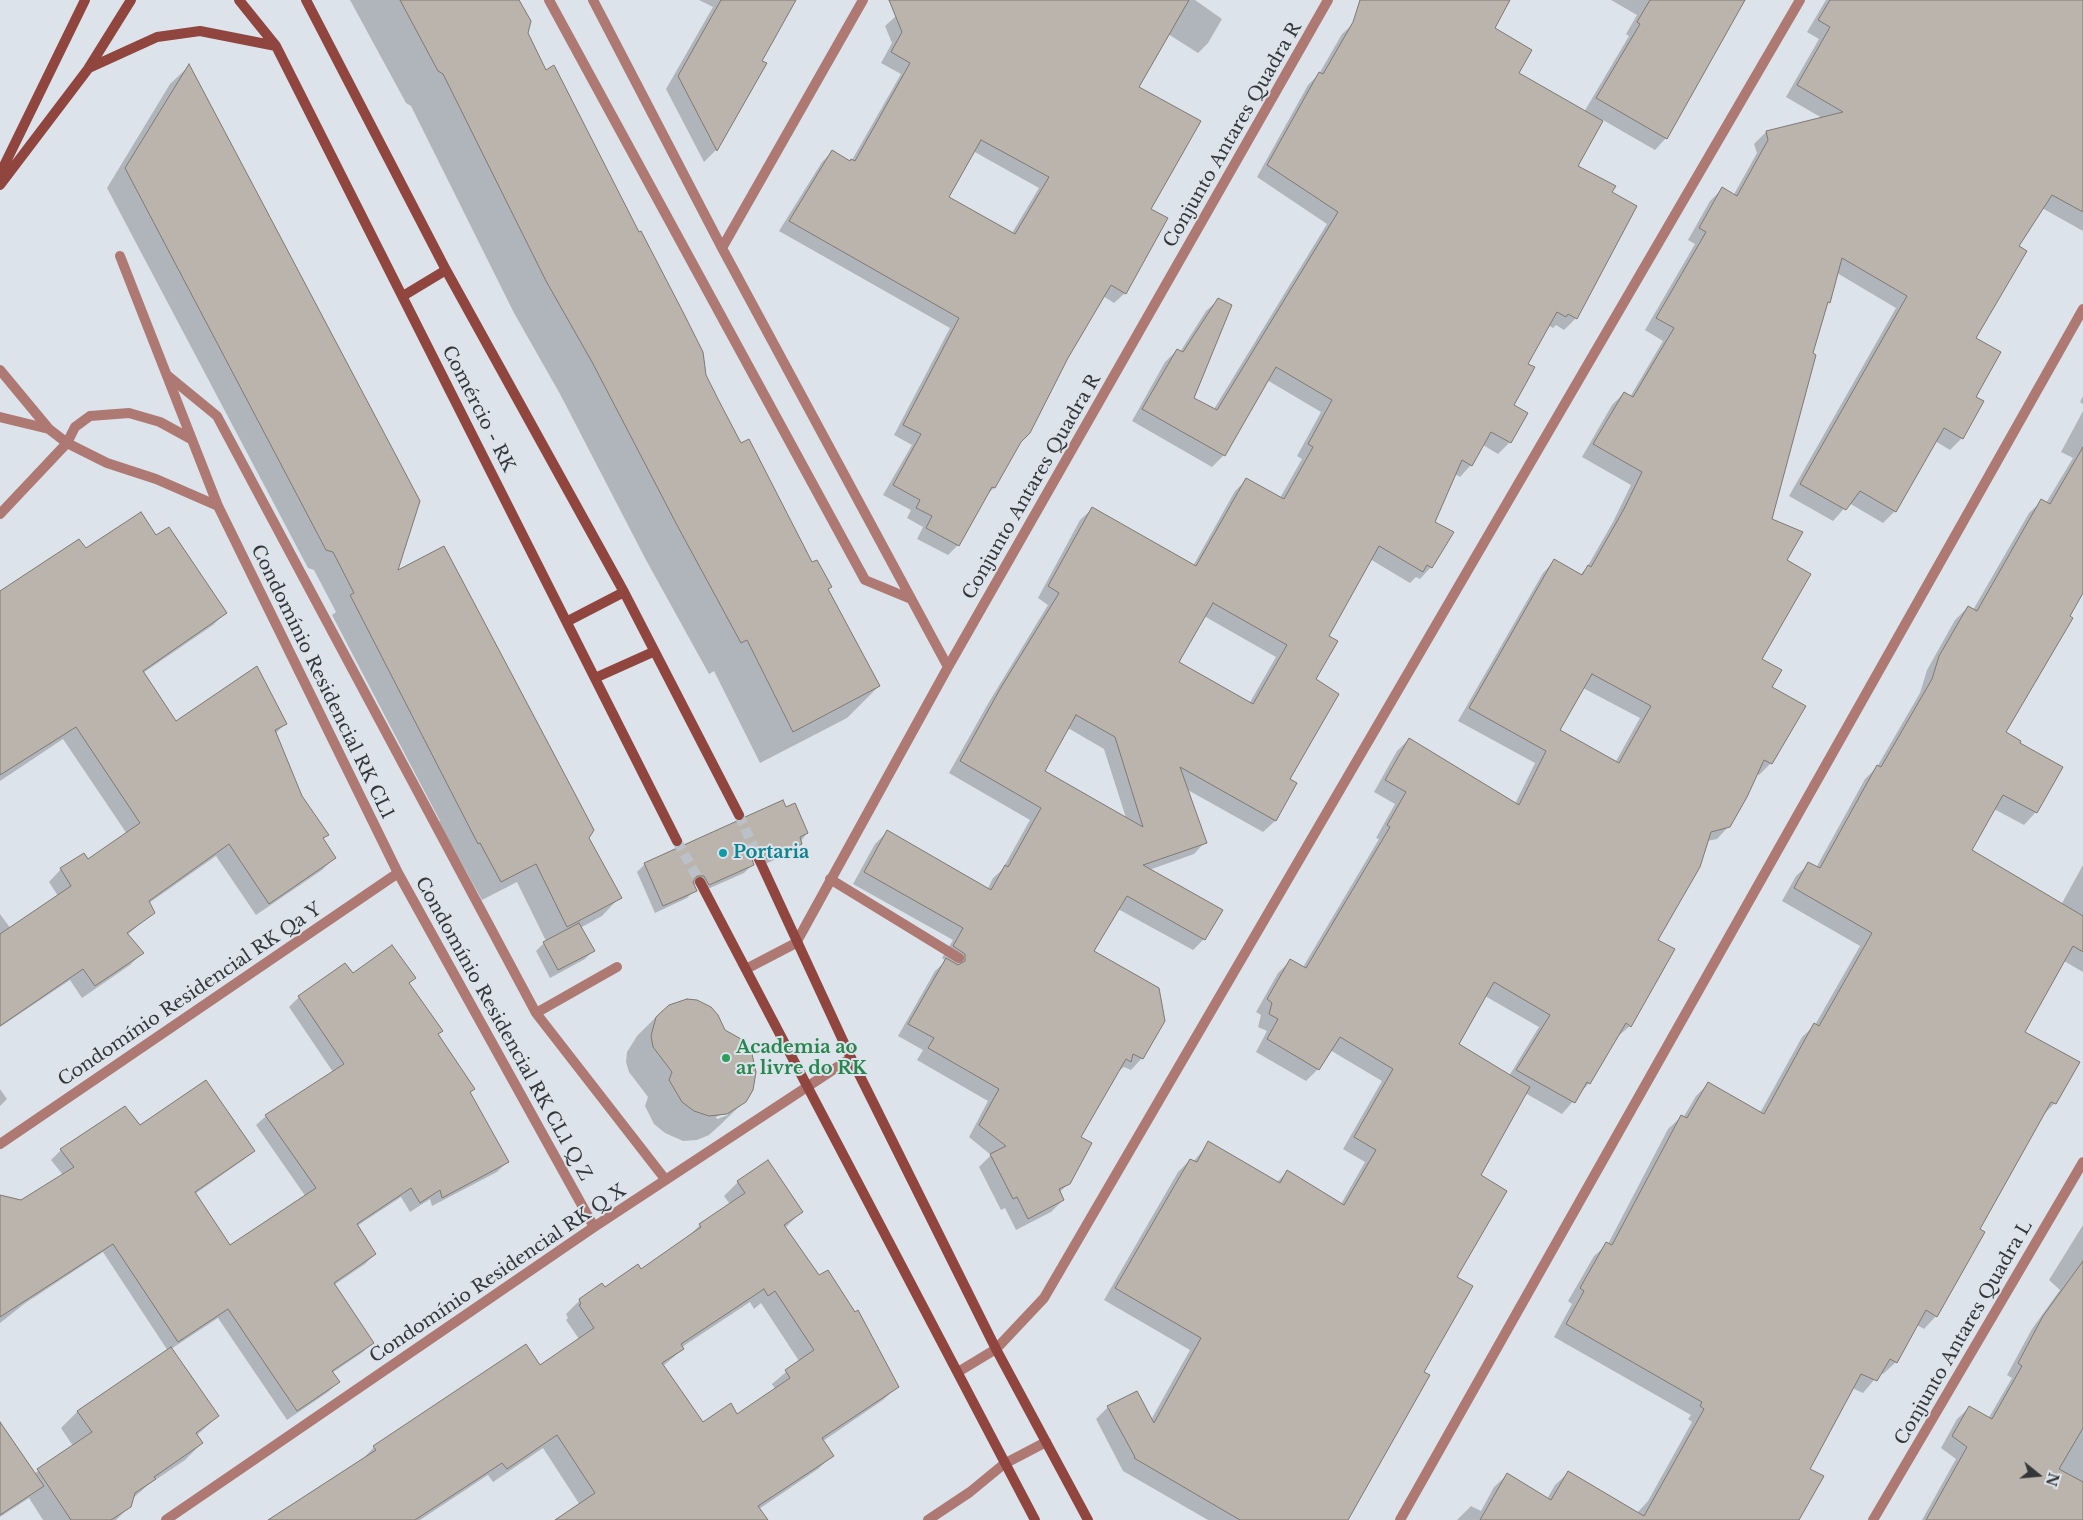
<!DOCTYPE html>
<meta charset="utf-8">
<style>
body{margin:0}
#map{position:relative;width:2083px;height:1520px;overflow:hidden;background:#dce3eb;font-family:"Libre Baskerville",serif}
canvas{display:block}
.north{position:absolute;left:2013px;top:1450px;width:50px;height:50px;-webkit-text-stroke:4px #dce3eb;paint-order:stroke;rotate:107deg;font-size:14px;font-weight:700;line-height:20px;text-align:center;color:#34373a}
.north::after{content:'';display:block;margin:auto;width:18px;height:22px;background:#34373a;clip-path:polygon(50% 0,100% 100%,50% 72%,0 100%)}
</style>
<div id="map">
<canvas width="2083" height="1520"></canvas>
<div class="north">N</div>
</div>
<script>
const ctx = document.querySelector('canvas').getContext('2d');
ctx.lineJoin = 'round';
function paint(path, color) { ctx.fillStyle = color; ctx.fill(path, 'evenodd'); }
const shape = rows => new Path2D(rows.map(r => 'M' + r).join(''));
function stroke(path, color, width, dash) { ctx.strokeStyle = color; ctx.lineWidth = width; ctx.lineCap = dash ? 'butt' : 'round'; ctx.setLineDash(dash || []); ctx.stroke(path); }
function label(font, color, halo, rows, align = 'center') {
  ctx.font = font + ' "Libre Baskerville",serif'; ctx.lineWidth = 4; ctx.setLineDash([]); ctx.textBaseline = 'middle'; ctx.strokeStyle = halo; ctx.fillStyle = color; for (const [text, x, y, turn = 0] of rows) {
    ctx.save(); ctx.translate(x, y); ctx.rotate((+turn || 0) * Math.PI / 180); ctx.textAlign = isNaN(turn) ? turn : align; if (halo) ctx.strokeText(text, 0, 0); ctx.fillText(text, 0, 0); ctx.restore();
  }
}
const shadow = shape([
 [350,0,519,0,526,33,704,376,741,445,827,589,879,686,847,718,760,763,714,671,709,674,646,560,560,394,514,313,411,106,406,103],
 [699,0,795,0,761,61,765,64,716,150,704,162,666,89,713,7],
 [954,0,1195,0,1222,19,1208,43,1198,53,1168,34,1138,87,1150,209,1125,293,1114,303,1103,296,994,488,985,496,958,545,948,555,917,539,923,527,907,518,911,510,883,495,912,445,894,435,950,328,779,231,822,162,832,152,850,162,852,160,901,74,881,63,892,43,885,26,896,16],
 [973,151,1039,188,1012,233,947,197],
 [1386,0,1508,0,1493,29,1517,73,1584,112,1629,36,1626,34,1637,15,1611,0,1742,0,1666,138,1655,150,1603,120,1577,166,1610,193,1576,318,1564,330,1556,325,1553,328,1548,325,1527,364,1513,406,1510,442,1498,454,1483,445,1471,465,1460,477,1455,474,1433,523,1431,567,1420,579,1416,577,1410,583,1370,559,1327,637,1288,779,1296,784,1275,821,1263,832,1186,789,1205,842,1194,854,1149,870,1204,939,1193,950,1118,909,1092,952,1142,1058,1131,1070,1124,1067,1117,1072,1079,1138,1069,1183,1059,1193,1063,1200,1051,1212,1016,1230,1005,1208,1001,1210,979,1167,991,1155,969,1137,988,1101,917,1060,923,1050,898,1036,935,971,946,961,942,958,953,940,853,884,875,844,887,832,987,890,993,878,1002,870,1030,820,949,773,989,702,1048,605,1038,598,1080,520,1092,509,1193,566,1235,491,1247,479,1280,498,1302,459,1297,456,1321,412,1267,380,1224,455,1212,467,1132,421,1165,362,1177,350,1180,352,1206,311,1218,300,1192,398,1214,409,1327,224,1257,177,1308,85,1319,74,1342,34,1354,23],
 [1204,616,1276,657,1249,704,1178,662],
 [1068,728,1104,749,1126,818,1043,771],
 [1826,0,2083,0,2083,231,2042,208,2017,247,1974,339,1975,398,1962,438,1950,450,1935,441,1895,511,1883,523,1849,503,1833,521,1789,496,1896,308,1837,273,1812,353,1771,520,1785,561,1760,659,1771,687,1771,763,1759,775,1757,774,1729,826,1717,839,1707,841,1656,940,1630,1026,1617,1037,1589,1083,1562,1114,1525,1093,1479,1176,1456,1278,1422,1372,1346,1520,1208,1520,1123,1471,1096,1419,1108,1407,1136,1393,1151,1420,1190,1350,1104,1300,1178,1172,1190,1160,1193,1162,1209,1143,1277,1182,1288,1171,1341,1204,1365,1162,1343,1149,1382,1081,1330,1050,1318,1069,1306,1081,1256,1052,1267,1031,1258,1027,1261,1015,1256,1012,1278,973,1290,961,1303,967,1379,839,1376,838,1395,804,1374,792,1397,751,1409,739,1515,804,1535,763,1458,721,1543,573,1554,561,1580,575,1586,569,1613,522,1631,485,1582,457,1612,405,1624,393,1630,397,1663,341,1645,330,1695,244,1688,240,1710,201,1722,189,1733,196,1757,153,1754,144,1766,132,1822,118,1786,97,1819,39,1807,32],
 [1583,688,1640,718,1615,763,1558,730],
 [1485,996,1539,1027,1509,1076,1457,1045],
 [189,66,396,572,587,838,620,897,602,916,580,928,593,951,585,959,550,978,536,951,546,941,517,882,482,900,439,822,440,821,332,615,336,612,314,570,308,568,107,188,170,84],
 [2083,396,2083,404,2080,402],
 [2083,411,2083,591,2004,733,2036,812,2024,825,1994,809,1970,851,2061,905,2083,865,2083,972,2064,961,2024,1032,2055,1103,2041,1117,1979,1230,1936,1316,1924,1329,1917,1325,1896,1362,1883,1374,1880,1373,1863,1393,1852,1388,1808,1469,1798,1520,1457,1520,1471,1506,1481,1511,1494,1487,1507,1475,1547,1499,1555,1485,1568,1473,1637,1513,1648,1501,1692,1422,1688,1419,1691,1415,1554,1337,1572,1304,1568,1301,1594,1256,1608,1244,1668,1129,1681,1117,1683,1118,1696,1096,1708,1084,1760,1113,1802,1037,1815,1025,1860,946,1782,901,1796,876,1809,864,1816,868,1865,779,1877,767,1920,693,1927,670,1955,620,1968,607,1973,610,2029,513,2042,501,2046,503,2073,458,2061,452],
 [156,537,226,612,213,625,143,673,176,723,286,723,275,734,301,796,327,835,322,840,334,858,322,870,256,915,216,856,149,903,154,912,127,935,142,953,130,965,82,998,70,980,0,1027,0,914,11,929,58,896,49,882,61,869,88,860,127,834,63,739,0,781,0,630,85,549],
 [785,809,807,833,793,852,758,867,753,859,751,859,753,864,744,873,701,892,696,884,693,884,695,890,687,898,655,913,637,872,645,864],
 [352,974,414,978,408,984,441,1031,437,1035,473,1089,469,1093,507,1162,497,1172,432,1206,430,1199,410,1212,401,1197,357,1226,375,1254,365,1264,334,1285,372,1342,363,1352,332,1373,338,1382,328,1392,287,1420,218,1318,171,1349,218,1416,196,1436,202,1443,185,1460,148,1485,132,1499,130,1506,116,1520,43,1520,29,1498,0,1517,0,1440,34,1474,73,1446,61,1428,78,1411,168,1351,103,1252,24,1304,0,1323,0,1201,21,1201,63,1175,51,1160,61,1150,139,1127,253,1151,243,1160,195,1194,230,1247,306,1197,256,1125,266,1116,333,1072,289,1007,299,997],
 [672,1004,745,1101,719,1126,709,1135,697,1140,683,1141,665,1133,654,1124,645,1106,648,1097,629,1072,626,1062,627,1052,637,1036,663,1010],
 [728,1112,728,1115,717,1119,716,1117],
 [0,1089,7,1099,0,1106],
 [768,1162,801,1212,785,1228,897,1387,883,1400,823,1441,832,1456,818,1469,759,1509,766,1520,558,1520,580,1505,543,1448,493,1482,488,1475,420,1520,269,1520,361,1461,374,1447,539,1366,579,1339,566,1320,568,1318,566,1314,580,1300,602,1285,605,1289,641,1271,686,1239,700,1225,730,1204,724,1196,738,1182],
 [750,1302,754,1309,761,1303,799,1361,772,1384,776,1390,737,1416,703,1424,663,1366,683,1349,682,1347],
 [2083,1225,2083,1520,1922,1520,1956,1459,1941,1448,1957,1419,1969,1408,1988,1419,2012,1378,2007,1375,2032,1329,2060,1290,2049,1280]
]);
const building = shape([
 [400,0,519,0,531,21,528,33,546,70,554,65,639,232,641,231,684,314,703,352,706,375,719,401,741,443,749,439,812,562,817,560,832,587,828,589,880,686,793,732,747,640,741,643,678,527,592,362,546,281,443,74,438,71,400,0],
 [721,0,796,0,762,61,767,63,717,151,678,76,721,0],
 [889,0,1189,0,1139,87,1201,121,1151,209,1168,218,1126,294,1111,285,1068,358,1030,433,1021,442,995,488,992,487,959,546,926,528,932,516,916,508,920,500,893,485,921,434,903,425,959,318,789,221,832,150,850,161,851,159,855,161,910,63,891,52,902,32,889,0],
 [981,140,1049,177,1015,234,949,197,981,140],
 [1360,0,1510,0,1495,28,1532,50,1519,73,1603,121,1578,166,1616,186,1612,192,1637,206,1577,319,1568,314,1566,317,1557,312,1528,364,1535,367,1514,405,1528,413,1511,443,1491,432,1472,466,1462,460,1435,522,1454,532,1432,568,1427,565,1423,572,1379,546,1329,636,1338,641,1316,679,1339,694,1290,779,1297,783,1276,821,1180,767,1207,843,1143,865,1223,910,1205,940,1127,896,1094,951,1159,988,1165,1021,1143,1059,1133,1054,1131,1062,1126,1059,1081,1137,1092,1143,1070,1184,1059,1189,1064,1200,1028,1219,1017,1197,1013,1199,990,1154,1006,1146,979,1125,999,1089,928,1048,934,1038,908,1024,946,958,958,965,965,961,965,954,953,946,963,928,864,872,887,830,991,890,1005,865,1008,867,1041,808,960,761,1000,689,1059,593,1048,586,1092,507,1196,566,1246,478,1284,499,1313,447,1308,444,1332,400,1276,367,1225,456,1142,409,1177,349,1183,352,1218,298,1232,305,1194,398,1217,410,1338,212,1267,165,1319,72,1323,74,1353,22,1360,0],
 [1213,603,1287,645,1253,704,1179,662,1213,603],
 [1076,715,1115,737,1143,827,1045,771,1076,715],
 [1650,0,1745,0,1667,139,1596,98,1640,24,1637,22,1650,0],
 [1830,0,2083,0,2083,212,2052,195,2019,246,2027,251,1976,338,2001,352,1976,397,1984,401,1963,439,1944,428,1896,512,1860,491,1846,510,1800,484,1907,296,1842,258,1830,303,1828,302,1813,353,1816,355,1772,519,1803,532,1787,560,1811,574,1762,659,1782,670,1772,687,1806,706,1772,764,1764,760,1747,797,1730,827,1711,832,1700,867,1658,940,1675,949,1631,1027,1626,1023,1590,1084,1587,1082,1575,1103,1516,1070,1550,1015,1494,982,1459,1044,1530,1087,1481,1175,1507,1191,1457,1277,1473,1286,1424,1372,1430,1375,1348,1520,1240,1520,1134,1458,1135,1457,1107,1406,1137,1391,1154,1423,1201,1338,1115,1288,1190,1159,1197,1162,1208,1141,1280,1183,1287,1170,1344,1205,1376,1150,1354,1137,1393,1069,1340,1037,1319,1070,1267,1039,1278,1019,1269,1014,1272,1003,1267,999,1290,959,1306,968,1390,827,1387,825,1406,792,1385,780,1409,738,1519,805,1546,751,1469,708,1554,559,1582,575,1588,565,1591,567,1624,509,1642,472,1593,444,1624,392,1633,397,1674,328,1656,318,1706,232,1699,228,1722,187,1737,196,1768,140,1766,131,1843,112,1797,85,1830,27,1818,20,1830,0],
 [1592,674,1651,706,1619,763,1560,730,1592,674],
 [189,64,420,501,398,570,444,546,594,830,589,838,622,898,567,927,536,864,501,882,480,843,478,844,350,595,354,593,333,552,326,550,125,168,189,64],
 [2083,447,2083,593,2070,616,2073,618,2006,732,2021,741,2020,743,2063,767,2037,813,2003,795,1972,850,2083,916,2083,952,2073,946,2025,1032,2080,1062,2056,1104,2051,1102,1980,1229,1985,1232,1937,1317,1926,1310,1897,1363,1890,1359,1877,1381,1861,1374,1810,1469,1824,1476,1799,1520,1480,1520,1507,1473,1551,1500,1568,1471,1644,1516,1704,1409,1700,1406,1702,1402,1566,1324,1584,1291,1580,1288,1606,1242,1612,1245,1681,1115,1687,1118,1708,1082,1764,1114,1814,1023,1819,1026,1872,933,1794,888,1808,862,1820,868,1877,765,1881,767,1932,679,1939,656,1968,606,1977,611,2041,499,2050,504,2083,447],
 [141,512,156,535,169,527,227,613,143,671,176,721,257,666,287,724,275,730,302,796,329,835,323,838,336,858,269,904,229,844,149,901,155,913,127,933,144,953,95,986,83,969,0,1026,0,934,71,886,60,868,84,853,88,859,140,823,76,727,0,775,0,591,79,539,86,548,141,512],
 [783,800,786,807,795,803,808,833,800,837,802,844,767,859,762,852,756,851,751,856,754,865,709,885,704,876,697,876,693,882,697,891,663,906,644,863,737,821,742,821,745,817,783,800],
 [579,923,595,951,558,970,543,942,579,923],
 [392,945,416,978,409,983,443,1031,438,1034,475,1089,470,1092,509,1162,442,1198,440,1190,420,1203,411,1188,357,1224,376,1254,334,1283,374,1343,332,1371,340,1382,297,1411,228,1309,178,1342,113,1244,0,1317,0,1195,21,1200,74,1167,60,1149,125,1106,140,1125,206,1080,255,1151,195,1192,230,1245,316,1188,265,1115,344,1064,298,996,345,963,353,973,392,945],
 [687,999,697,1000,711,1007,718,1015,725,1030,741,1039,752,1054,756,1072,753,1090,746,1102,727,1114,709,1116,694,1111,682,1102,669,1080,672,1072,653,1047,651,1036,656,1017,669,1005,687,999],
 [768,1160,803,1212,784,1225,819,1275,828,1270,855,1312,858,1310,899,1387,822,1438,834,1456,758,1506,768,1520,555,1520,595,1493,557,1435,507,1469,502,1463,415,1520,268,1520,376,1450,373,1446,526,1344,540,1365,594,1328,579,1305,581,1304,579,1299,602,1283,605,1287,638,1264,641,1269,701,1227,699,1224,745,1193,737,1181,768,1160],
 [764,1289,768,1296,775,1291,814,1350,785,1370,790,1378,737,1414,731,1403,703,1422,662,1363,684,1349,681,1344,764,1289],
 [2083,1261,2083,1428,2059,1469,2083,1482,2083,1520,1926,1520,1967,1447,1952,1436,1969,1406,1992,1419,2022,1366,2018,1363,2043,1316,2083,1261],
 [171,1347,219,1416,196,1433,203,1443,154,1477,156,1479,135,1493,131,1507,111,1520,71,1520,37,1469,92,1432,77,1411,171,1347],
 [0,1422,44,1486,0,1515,0,1422]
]);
const secondaryTunnel = shape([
 [739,815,758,857],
 [677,841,700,882]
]);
const lane = shape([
 [549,0,865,580,911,599],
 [167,375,217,416,536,1013,665,1179],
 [830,879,959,958],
 [536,1013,617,967]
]);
const street = shape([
 [593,0,722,248,948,667],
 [722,248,863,0],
 [120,256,218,506,398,873,594,1227],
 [0,370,49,429,67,443,107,463,156,479,218,506],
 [0,417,49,429],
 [0,514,67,443,75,427,90,416,129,413,160,422,191,439],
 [746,969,796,943,948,667,1328,0],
 [0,1144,398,873],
 [958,1372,996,1349,1044,1298,1800,0],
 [166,1520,594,1227,851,1058],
 [928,1520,970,1492,1004,1464,1046,1442],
 [1400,1520,2083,309],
 [1873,1520,2083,1162]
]);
const secondary = shape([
 [239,0,276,46,677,841],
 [306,0,446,270,624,592,739,815],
 [89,68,157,37,200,31,276,46],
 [0,174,85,0],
 [0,185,88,69,131,0],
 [403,296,446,270],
 [568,621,624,592],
 [595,678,653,652],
 [758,857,851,1058,996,1349,1088,1520],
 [700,882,1035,1520]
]);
const markers = [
 [723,853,5,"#0f9aa8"],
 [726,1058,5,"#2e9e5b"]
];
const streetNames = [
 ["Conjunto Antares Quadra R",1233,135,-60],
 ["Comércio - RK",478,409,63],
 ["Conjunto Antares Quadra R",1032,487,-60],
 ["Condomínio Residencial RK CL1",322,682,64],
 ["Condomínio Residencial RK Qa Y",190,995,-34],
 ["Condomínio Residencial RK CL1 Q Z",503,1029,61],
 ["Condomínio Residencial RK Q X",498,1274,-34],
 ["Conjunto Antares Quadra L",1964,1333,-60]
];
const cultureNames = [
 ["Portaria",733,853]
];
const leisureNames = [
 ["Academia ao",736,1048],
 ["ar livre do RK",736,1069]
];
paint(shadow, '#0003');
paint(building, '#bbb4ac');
stroke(building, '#7e7871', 1);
stroke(secondaryTunnel, '#bac1c8', 10, [10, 5]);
stroke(lane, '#af7973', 10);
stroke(street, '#af7973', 10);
stroke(secondary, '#90453f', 10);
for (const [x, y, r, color] of markers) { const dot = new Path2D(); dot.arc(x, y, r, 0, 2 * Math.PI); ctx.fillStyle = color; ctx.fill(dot); stroke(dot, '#dce3eb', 2); }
label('18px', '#34373a', '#dce3eb', streetNames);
label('bold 18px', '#0d838f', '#dce3eb', cultureNames, 'left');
label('bold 18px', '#27864d', '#dce3eb', leisureNames, 'left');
</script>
